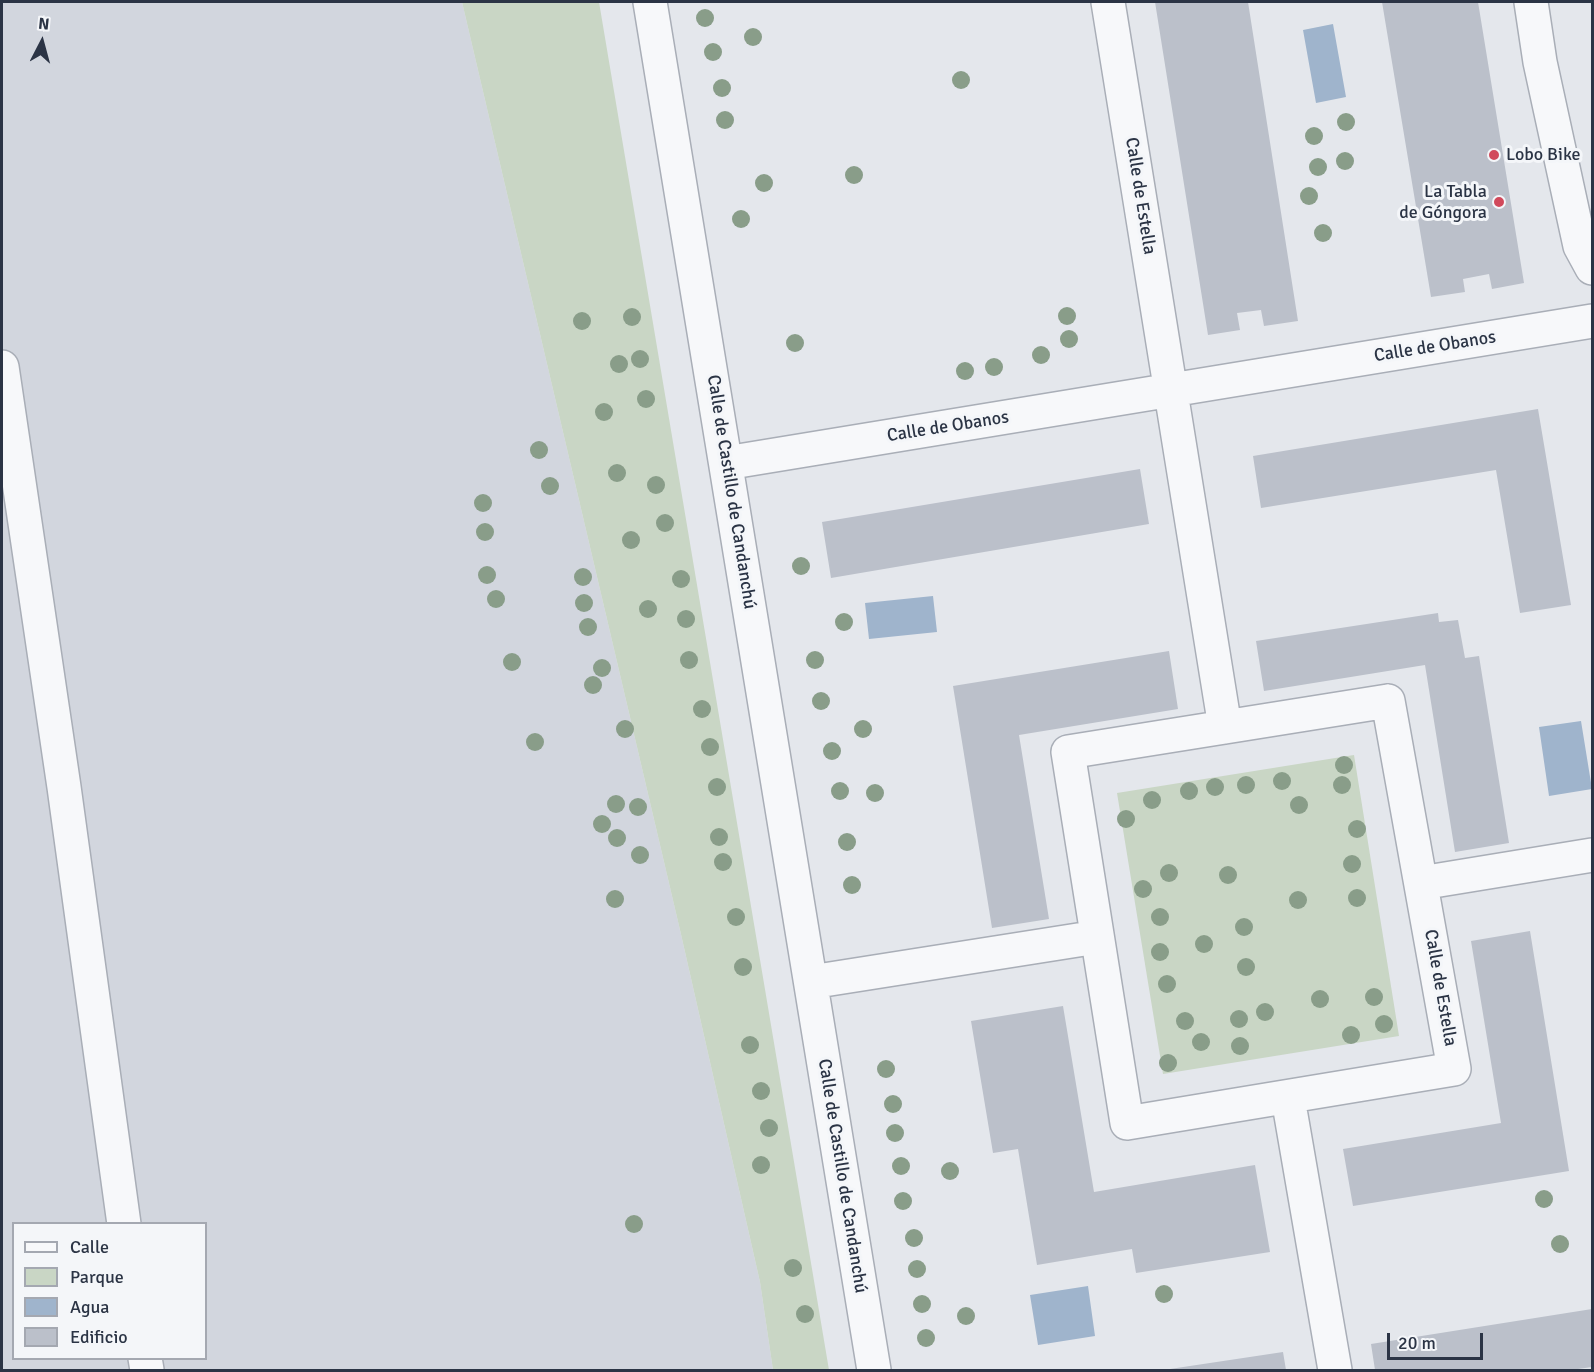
<!DOCTYPE html>
<meta charset="utf-8">
<style>
body{margin:0}
#map{position:relative;width:1594px;height:1372px;overflow:hidden;background:#e4e7ec;font-family:Signika,sans-serif}
canvas{display:block}
.frame{position:absolute;inset:0;border:3px solid #2b3445;pointer-events:none}
.legend{position:absolute;left:12px;top:1222px;width:195px;height:138px;box-sizing:border-box;background:#f4f6f9;border:2px solid #a4a8b1;margin:0;padding:8px 10px;list-style:none;font-size:18px;color:#2b3445}
.legend li{display:flex;align-items:center;gap:12px;height:30px}
.legend b{width:30px;border:2px solid #a4a8b1}
.north{position:absolute;left:12px;top:12px;width:60px;height:60px;-webkit-text-stroke:4px #f4f6f9;paint-order:stroke;rotate:6deg;font-size:16px;font-weight:700;line-height:24px;text-align:center;color:#2b3445}
.north::after{content:'';display:block;margin:auto;width:21px;height:27px;background:#2b3445;clip-path:polygon(50% 0,100% 100%,50% 72%,0 100%)}
.scale{position:absolute;left:1387px;top:1333px;width:96px;height:27px;box-sizing:border-box;border:3px solid #2b3445;border-top:0;padding-left:8px;font-size:18px;line-height:21px;white-space:nowrap;color:#2b3445;-webkit-text-stroke:4px #f4f6f9;paint-order:stroke}
</style>
<div id="map">
<canvas width="1594" height="1372"></canvas>
<div class="frame"></div>
<ul class="legend">
<li><b style="height:8px;background:#f7f8fa"></b>Calle</li>
<li><b style="height:16px;background:#c9d6c5"></b>Parque</li>
<li><b style="height:16px;background:#9fb4cc"></b>Agua</li>
<li><b style="height:16px;background:#bbc0ca"></b>Edificio</li>
</ul>
<div class="north">N</div>
<div class="scale">20 m</div>
</div>
<script>
const ctx = document.querySelector('canvas').getContext('2d');
ctx.lineJoin = 'round';
function paint(path, color) { ctx.fillStyle = color; ctx.fill(path, 'evenodd'); }
const shape = rows => new Path2D(rows.map(r => 'M' + r).join(''));
function stroke(path, color, width, dash) { ctx.strokeStyle = color; ctx.lineWidth = width; ctx.lineCap = dash ? 'butt' : 'round'; ctx.setLineDash(dash || []); ctx.stroke(path); }
function label(font, color, halo, rows, align = 'center') {
  ctx.font = font + ' Signika,sans-serif'; ctx.lineWidth = 6; ctx.setLineDash([]); ctx.textBaseline = 'middle'; ctx.strokeStyle = halo; ctx.fillStyle = color; for (const [text, x, y, turn = 0] of rows) {
    ctx.save(); ctx.translate(x, y); ctx.rotate((+turn || 0) * Math.PI / 180); ctx.textAlign = isNaN(turn) ? turn : align; if (halo) ctx.strokeText(text, 0, 0); ctx.fillText(text, 0, 0); ctx.restore();
  }
}
const built = shape([
 [2,2,462,2,680,930,760,1282,773,1370,2,1370],
 [14,1224,206,1224,206,1358,14,1358]
]);
const green = shape([
 [462,2,599,2,829,1370,773,1370,760,1282,680,930],
 [1354,755,1399,1036,1163,1074,1117,793]
]);
const water = shape([
 [1333,24,1346,97,1316,103,1303,30],
 [933,596,937,632,869,639,865,603],
 [1581,721,1592,789,1549,796,1539,727],
 [1088,1286,1095,1336,1038,1345,1030,1295]
]);
const building = shape([
 [1155,2,1248,2,1298,321,1264,326,1261,310,1237,313,1240,330,1208,335],
 [1382,2,1478,2,1524,283,1492,289,1489,274,1463,279,1465,292,1431,297],
 [1538,409,1571,605,1520,613,1496,470,1261,508,1253,456],
 [1140,469,1149,524,831,578,822,522],
 [1438,613,1439,622,1458,620,1465,658,1479,656,1509,843,1455,852,1425,665,1264,691,1256,641],
 [1169,651,1178,709,1019,735,1049,919,992,928,953,686],
 [1530,931,1569,1171,1353,1206,1343,1149,1501,1123,1471,941],
 [1063,1006,1094,1192,1255,1165,1270,1252,1136,1273,1132,1249,1037,1265,1018,1149,993,1153,971,1021],
 [1592,1309,1592,1367,1571,1370,1375,1370,1371,1344],
 [1283,1352,1286,1370,1170,1370,1170,1369]
]);
const minor = shape([
 [650,2,874,1370],
 [1108,2,1225,727],
 [1531,2,1540,62,1580,246,1592,268],
 [2,367,64,787,124,1224],
 [726,463,1592,321],
 [1388,701,1454,1069,1127,1123,1068,752,1388,701],
 [1421,883,1592,855],
 [811,982,1097,937],
 [1288,1098,1335,1370],
 [145,1358,147,1370]
]);
const trees = [
 [705,18],
 [753,37],
 [713,52],
 [961,80],
 [722,88],
 [725,120],
 [1346,122],
 [1314,136],
 [1345,161],
 [1318,167],
 [854,175],
 [764,183],
 [1309,196],
 [741,219],
 [1323,233],
 [1067,316],
 [632,317],
 [582,321],
 [1069,339],
 [795,343],
 [1041,355],
 [640,359],
 [619,364],
 [994,367],
 [965,371],
 [646,399],
 [604,412],
 [539,450],
 [617,473],
 [656,485],
 [550,486],
 [483,503],
 [665,523],
 [485,532],
 [631,540],
 [801,566],
 [487,575],
 [583,577],
 [681,579],
 [496,599],
 [584,603],
 [648,609],
 [686,619],
 [844,622],
 [588,627],
 [689,660],
 [815,660],
 [512,662],
 [602,668],
 [593,685],
 [821,701],
 [702,709],
 [625,729],
 [863,729],
 [535,742],
 [710,747],
 [832,751],
 [1344,765],
 [1282,781],
 [1246,785],
 [1342,785],
 [717,787],
 [1215,787],
 [840,791],
 [1189,791],
 [875,793],
 [1152,800],
 [616,804],
 [1299,805],
 [638,807],
 [1126,819],
 [602,824],
 [1357,829],
 [719,837],
 [617,838],
 [847,842],
 [640,855],
 [723,862],
 [1352,864],
 [1169,873],
 [1228,875],
 [852,885],
 [1143,889],
 [1357,898],
 [615,899],
 [1298,900],
 [736,917],
 [1160,917],
 [1244,927],
 [1204,944],
 [1160,952],
 [743,967],
 [1246,967],
 [1167,984],
 [1374,997],
 [1320,999],
 [1265,1012],
 [1239,1019],
 [1185,1021],
 [1384,1024],
 [1351,1035],
 [1201,1042],
 [750,1045],
 [1240,1046],
 [1168,1063],
 [886,1069],
 [761,1091],
 [893,1104],
 [769,1128],
 [895,1133],
 [761,1165],
 [901,1166],
 [950,1171],
 [1544,1199],
 [903,1201],
 [634,1224],
 [914,1238],
 [1560,1244],
 [793,1268],
 [917,1269],
 [1164,1294],
 [922,1304],
 [805,1314],
 [966,1316],
 [926,1338]
];
const markers = [
 [1494,155,6,"#d1495b"],
 [1499,202,6,"#d1495b"]
];
const poiNames = [
 ["Lobo Bike",1506,155],
 ["La Tabla",1487,192,"right"],
 ["de Góngora",1487,213,"right"]
];
const streetNames = [
 ["Calle de Estella",1140,196,81],
 ["Calle de Obanos",1435,347,-9],
 ["Calle de Obanos",948,427,-9],
 ["Calle de Castillo de Candanchú",731,492,81],
 ["Calle de Estella",1440,988,80],
 ["Calle de Castillo de Candanchú",842,1176,81]
];
paint(built, '#d2d6de');
paint(green, '#c9d6c5');
paint(water, '#9fb4cc');
paint(building, '#bbc0ca');
stroke(minor, '#a9aeb7', 36);
stroke(minor, '#f7f8fa', 33);
ctx.fillStyle = '#899d89';
for (const [x, y] of trees) { ctx.beginPath(); ctx.arc(x, y, 9, 0, 2 * Math.PI); ctx.fill(); }
for (const [x, y, r, color] of markers) { const dot = new Path2D(); dot.arc(x, y, r, 0, 2 * Math.PI); ctx.fillStyle = color; ctx.fill(dot); stroke(dot, '#f4f6f9', 2); }
label('18px', '#2b3445', '#f4f6f9', poiNames, 'left');
label('18px', '#2b3445', '#f4f6f9', streetNames);
</script>
